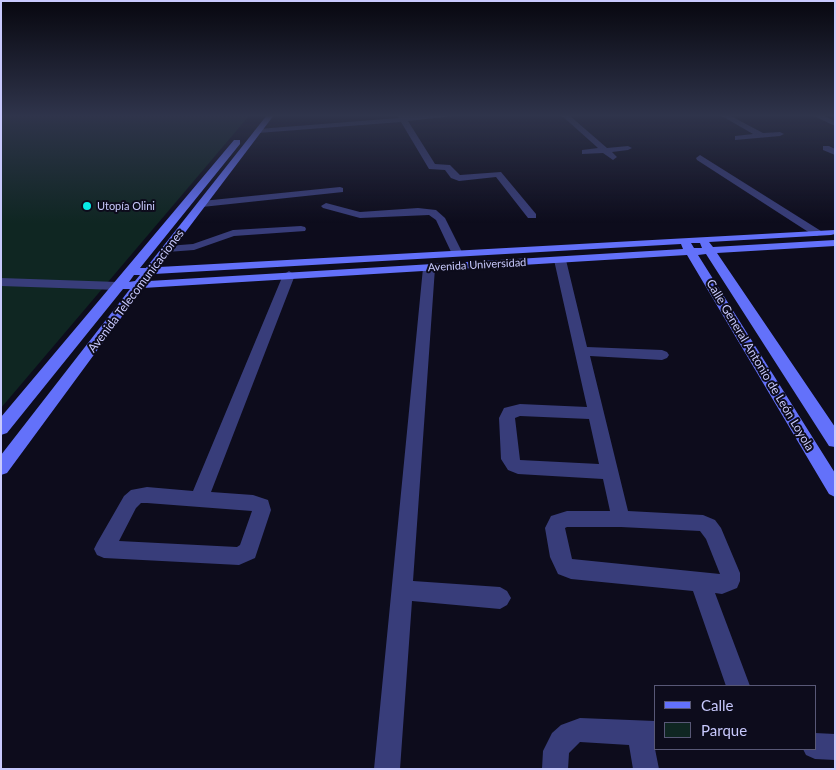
<!DOCTYPE html>
<meta charset="utf-8">
<style>
body{margin:0}
#map{position:relative;width:836px;height:770px;overflow:hidden;background:#0d0c1c;font-family:Lato,sans-serif}
canvas{display:block}
.frame{position:absolute;inset:0;border:2px solid #c8c9fd;pointer-events:none}
.legend{position:absolute;left:654px;top:685px;width:162px;height:65px;box-sizing:border-box;background:#0d0c1c;border:1px solid #585876;margin:0;padding:6px 9px;list-style:none;font-size:15px;color:#c8c9fd}
.legend li{display:flex;align-items:center;gap:10px;height:25px}
.legend b{width:25px;border:1px solid #585876}
</style>
<div id="map">
<canvas width="836" height="770"></canvas>
<div class="frame"></div>
<ul class="legend">
<li><b style="height:6px;background:#6371fa"></b>Calle</li>
<li><b style="height:14px;background:#0f2622"></b>Parque</li>
</ul>
</div>
<script>
const ctx = document.querySelector('canvas').getContext('2d');
ctx.lineJoin = 'round';
function paint(path, color) { ctx.fillStyle = color; ctx.fill(path, 'evenodd'); }
const shape = rows => new Path2D(rows.map(r => 'M' + r).join(''));
function stroke(path, color, width, dash) { ctx.strokeStyle = color; ctx.lineWidth = width; ctx.lineCap = dash ? 'butt' : 'round'; ctx.setLineDash(dash || []); ctx.stroke(path); }
function label(font, color, halo, rows, align = 'center') {
  ctx.font = font + ' Lato,sans-serif'; ctx.lineWidth = 4; ctx.setLineDash([]); ctx.textBaseline = 'middle'; ctx.strokeStyle = halo; ctx.fillStyle = color; for (const [text, x, y, turn = 0] of rows) {
    ctx.save(); ctx.translate(x, y); ctx.rotate((+turn || 0) * Math.PI / 180); ctx.textAlign = isNaN(turn) ? turn : align; if (halo) ctx.strokeText(text, 0, 0); ctx.fillText(text, 0, 0); ctx.restore();
  }
}
const green = shape([
 [1,116,249,116,1,408]
]);
const street = shape([
 [398,115,461,115,408,121,435,164,450,165,460,175,501,172,536,214,536,218,528,218,496,177,459,181,451,178,445,170,429,169,401,122,258,133,254,131,258,129,399,118,398,115],
 [561,115,569,115,607,148,628,146,632,148,628,150,612,152,617,157,613,160,603,153,582,154,582,150,598,148,561,115],
 [720,115,729,115,763,133,780,132,784,134,780,136,735,140,735,136,753,134,720,115],
 [812,115,822,115,835,121,835,126,812,115],
 [823,146,829,146,835,149,835,155,823,150,823,146],
 [700,155,821,231,822,233,817,236,813,235,697,160,696,158,700,155],
 [340,187,343,188,343,192,202,207,197,204,202,201,340,187],
 [326,203,360,212,418,208,436,210,445,218,463,254,461,256,453,256,436,220,429,215,360,218,323,208,321,206,326,203],
 [301,226,305,227,306,229,305,231,234,236,194,250,167,252,161,249,167,246,193,244,233,230,301,226],
 [560,257,566,260,587,347,662,350,667,352,669,355,667,358,662,360,590,356,628,511,703,515,715,520,721,528,740,573,740,581,737,588,722,594,715,593,750,686,726,686,693,591,571,579,558,574,550,557,545,528,551,516,567,511,610,511,603,479,518,474,508,470,501,459,499,418,504,408,520,404,587,407,554,260,560,257],
 [520,416,589,419,599,464,520,460,515,418,520,416],
 [567,527,621,527,700,531,706,539,720,574,572,559,565,528,567,527],
 [429,265,435,268,413,581,500,587,507,591,511,598,507,605,500,609,412,601,400,769,374,769,423,268,429,265],
 [289,271,295,275,211,492,253,495,268,500,271,510,255,558,239,565,104,558,97,555,94,549,97,543,124,496,131,490,147,487,193,491,283,275,289,271],
 [141,503,147,503,252,511,240,545,237,547,119,541,136,508,141,503],
 [1,278,118,282,124,286,118,290,1,286,1,278],
 [580,718,655,721,655,749,659,769,633,769,629,745,580,742,569,753,568,769,542,769,543,751,552,733,561,725,580,718],
 [815,733,835,734,835,760,815,759,806,755,803,749,815,749,815,733]
]);
const secondary = shape([
 [267,115,274,115,159,267,835,230,835,234,831,235,709,242,713,247,835,240,835,246,717,253,835,427,835,447,829,446,706,254,698,255,835,473,835,497,829,494,687,255,143,288,7,473,1,475,1,455,130,289,123,289,7,433,1,435,1,417,234,140,240,140,240,144,140,268,146,268,267,115],
 [691,243,700,243,702,248,694,248,691,243],
 [681,244,683,249,149,281,154,274,681,244],
 [134,275,140,275,135,281,129,282,134,275]
]);
const markers = [
 [87,206,5,"#07eae6"]
];
const farPoinames = [
 ["Utopía Olini",97,206]
];
const farStreetnames = [
 ["Avenida Universidad",477,265,-3]
];
const streetNames = [
 ["Avenida Telecomunicaciones",136,291,-53],
 ["Calle General Antonio de León Loyola",760,365,59]
];
paint(green, '#0f2622');
paint(street, '#383d7a');
paint(secondary, '#6371fa');
const sky = ctx.createLinearGradient(0, 0, 0, 223);
sky.addColorStop(0, '#07070f');
sky.addColorStop(0.52, '#2f344b');
sky.addColorStop(1, '#2f344b00');
ctx.fillStyle = sky;
ctx.fillRect(0, 0, 836, 223);
for (const [x, y, r, color] of markers) { const dot = new Path2D(); dot.arc(x, y, r, 0, 2 * Math.PI); ctx.fillStyle = color; ctx.fill(dot); stroke(dot, '#0d0c1c', 2); }
label('11px', '#c8c9fd', '#0d0c1c', farPoinames, 'left');
label('11px', '#c8c9fd', '#0d0c1c', farStreetnames);
label('12px', '#c8c9fd', '#0d0c1c', streetNames);
</script>
